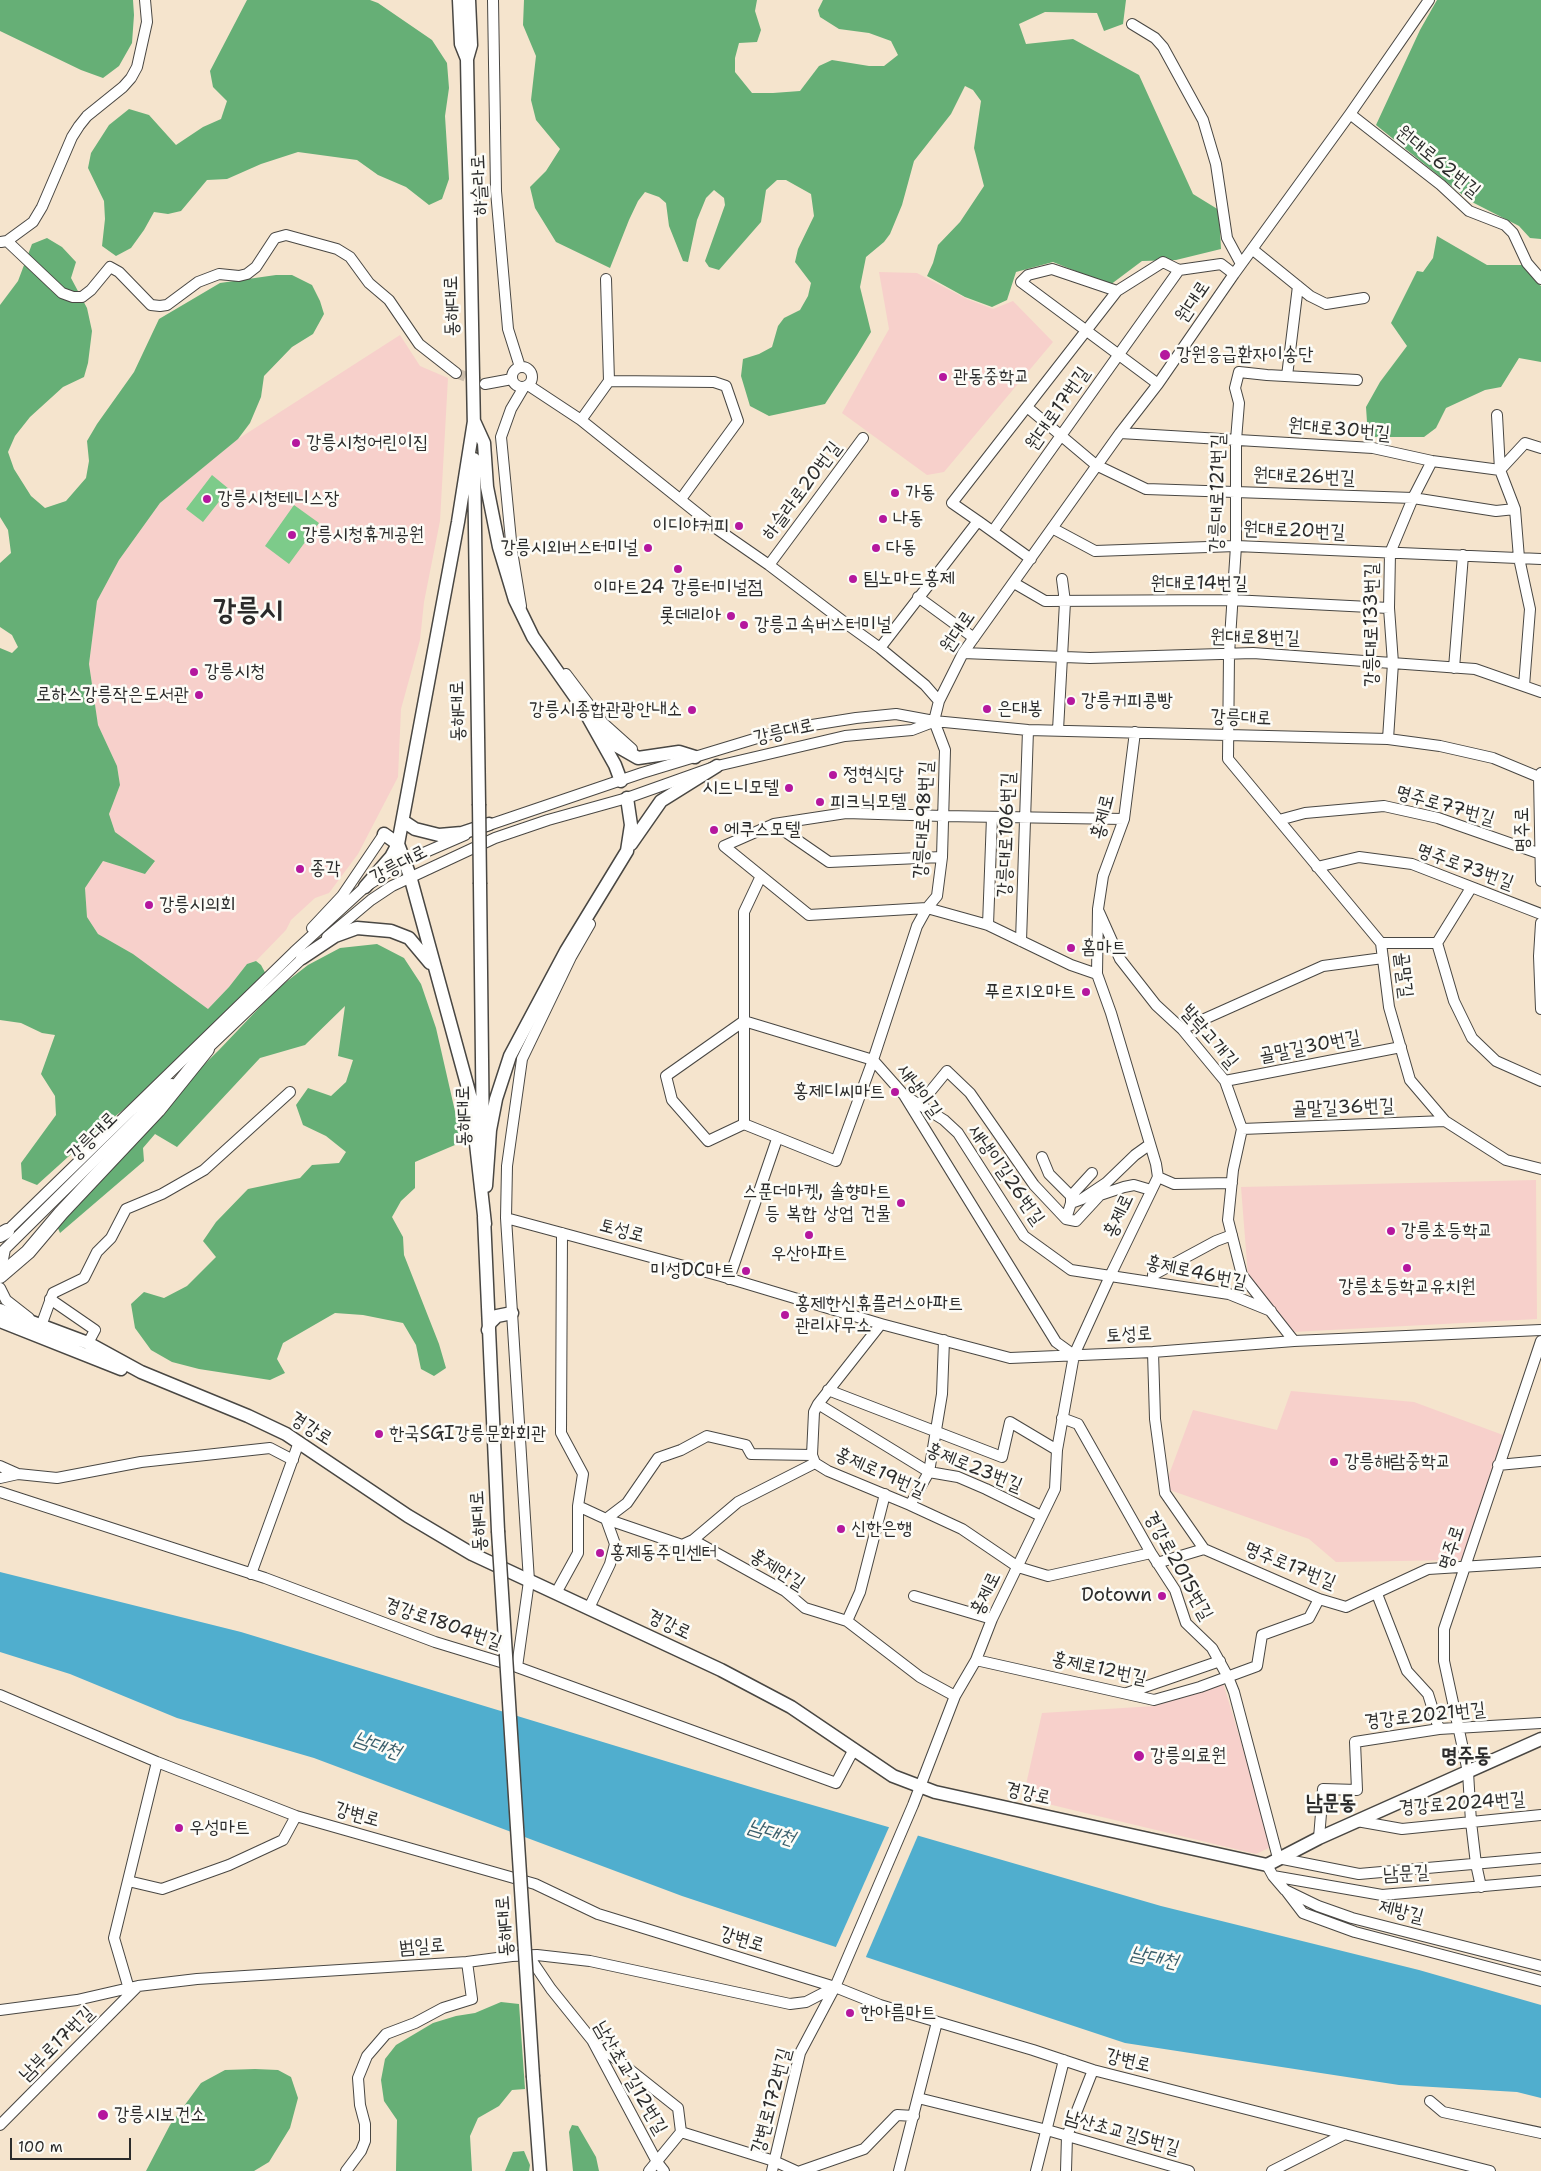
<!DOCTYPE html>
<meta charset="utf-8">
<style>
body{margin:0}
#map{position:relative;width:1541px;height:2171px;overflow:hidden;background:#f5e4cd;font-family:"Shantell Sans",sans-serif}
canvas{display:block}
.scale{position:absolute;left:10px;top:2138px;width:121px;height:22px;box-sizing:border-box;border:2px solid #2b2b2b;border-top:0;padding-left:6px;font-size:15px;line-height:18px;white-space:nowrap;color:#2b2b2b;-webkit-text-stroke:4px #fdfcf7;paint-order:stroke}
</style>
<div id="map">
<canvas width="1541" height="2171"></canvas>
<div class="scale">100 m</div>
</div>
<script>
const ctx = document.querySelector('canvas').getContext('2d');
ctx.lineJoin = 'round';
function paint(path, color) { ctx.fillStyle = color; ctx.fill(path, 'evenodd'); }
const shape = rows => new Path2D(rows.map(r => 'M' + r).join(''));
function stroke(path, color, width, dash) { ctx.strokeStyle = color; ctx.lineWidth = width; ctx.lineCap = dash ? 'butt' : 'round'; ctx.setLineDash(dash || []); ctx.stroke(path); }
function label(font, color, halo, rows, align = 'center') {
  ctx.font = font + ' "Shantell Sans","Poor Story",sans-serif'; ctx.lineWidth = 5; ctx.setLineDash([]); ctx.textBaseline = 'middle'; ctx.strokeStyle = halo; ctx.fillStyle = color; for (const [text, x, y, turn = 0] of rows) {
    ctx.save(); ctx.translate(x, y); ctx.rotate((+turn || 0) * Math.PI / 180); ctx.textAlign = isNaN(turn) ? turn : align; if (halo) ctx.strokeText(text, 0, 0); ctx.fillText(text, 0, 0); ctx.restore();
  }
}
const built = shape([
 [879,272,917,273,967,299,993,309,1013,301,1053,342,944,472,927,475,842,413,889,329],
 [400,335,420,366,448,378,440,521,424,602,420,640,401,709,398,777,358,854,329,893,315,898,291,920,286,930,256,961,247,964,229,987,208,1009,133,954,98,934,87,917,85,888,103,861,145,874,155,862,115,832,109,814,120,785,117,766,98,725,89,664,97,601,119,560,160,503,238,439],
 [1536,1180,1537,1319,1293,1332,1248,1276,1241,1187],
 [1291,1391,1414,1402,1503,1435,1462,1560,1336,1562,1309,1539,1164,1488,1193,1410,1277,1430],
 [1223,1683,1273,1846,1256,1854,1023,1798,1042,1713,1155,1706]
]);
const green = shape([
 [212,475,229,489,203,522,186,509],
 [294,505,319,523,289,564,265,546]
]);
const forest = shape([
 [0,0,133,0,134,15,132,43,119,66,103,78,81,70,0,31],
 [247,0,370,0,378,3,432,40,447,63,449,88,445,116,449,179,442,199,429,205,406,187,378,175,357,160,298,152,261,164,227,179,207,180,181,211,168,214,154,212,144,230,131,248,116,256,102,246,105,219,104,201,88,168,91,153,109,125,129,109,149,115,176,145,203,127,221,119,227,101,213,87,210,71],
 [524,0,757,0,755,11,761,30,757,42,739,43,735,58,735,72,752,93,773,93,800,91,819,66,832,60,869,66,884,66,898,55,891,41,869,33,839,29,820,17,818,10,823,0,1126,0,1123,24,1104,31,1097,13,1045,12,1019,24,1026,44,1073,39,1139,75,1193,194,1219,210,1221,249,1176,260,1142,261,1110,285,1053,262,1016,272,1007,300,992,307,965,297,927,276,933,263,938,245,960,222,984,186,974,148,981,101,973,90,965,86,951,114,914,161,902,205,890,234,884,242,866,257,860,287,871,332,857,355,825,404,769,416,750,406,741,376,743,359,759,354,772,347,778,326,784,318,800,310,808,296,811,283,795,262,798,249,814,216,811,194,786,180,777,180,766,190,761,222,719,270,709,267,705,261,725,205,724,198,714,190,706,198,697,220,688,262,683,261,669,226,666,203,659,197,645,192,638,201,629,220,610,268,556,242,535,208,530,187,546,171,560,149,536,120,531,100,536,56,523,25],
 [1437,0,1541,0,1541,239,1530,238,1519,226,1470,201,1376,125,1420,30],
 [1437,236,1487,265,1522,265,1541,286,1541,362,1519,358,1501,387,1485,390,1446,408,1436,428,1424,437,1368,437,1366,407,1380,382,1407,346,1391,323,1417,271,1423,272,1433,258],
 [47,238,62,247,76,262,71,278,87,308,92,331,88,363,84,377,63,387,30,417,15,436,8,452,14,469,31,496,45,508,66,501,86,478,89,461,87,441,97,424,134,372,159,319,220,283,276,275,292,275,312,285,320,301,324,314,313,334,292,347,264,376,261,397,250,423,238,439,160,503,119,560,97,601,89,664,98,725,117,766,120,785,109,814,115,832,155,861,145,874,103,861,85,888,87,917,98,934,133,954,208,1009,229,987,247,964,256,961,261,965,268,978,150,1089,100,1128,37,1185,22,1179,21,1163,56,1115,55,1096,41,1074,55,1035,42,1033,21,1023,0,1020,0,648,12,653,18,647,12,635,0,627,0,563,11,553,8,530,0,517,0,305,18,281,32,244],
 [377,944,404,958,421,984,436,1028,462,1142,415,1162,415,1188,401,1201,392,1217,403,1237,404,1255,439,1344,446,1368,434,1376,421,1369,416,1345,403,1323,363,1315,335,1313,283,1343,277,1359,285,1373,270,1380,199,1369,172,1362,151,1350,135,1328,131,1304,144,1292,164,1298,187,1286,216,1257,203,1241,216,1222,248,1189,300,1178,312,1165,339,1163,346,1152,326,1136,303,1125,296,1105,308,1088,331,1096,346,1082,353,1060,338,1056,345,1006,305,1045,260,1058,177,1147,155,1134,143,1148,144,1161,60,1233,57,1226,127,1140,219,1050,277,989,308,965,340,948],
 [501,2002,519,2004,525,2089,512,2090,499,2106,478,2118,470,2136,472,2171,396,2171,397,2120,384,2101,381,2080,385,2059,396,2045,433,2023,456,2016,475,2013],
 [255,2069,278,2070,291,2077,298,2098,290,2128,269,2162,254,2171,146,2171,170,2125,201,2083,225,2070],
 [572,2125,578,2126,596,2157,599,2171,573,2171,569,2132],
 [524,2151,530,2165,529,2171,505,2171,513,2152]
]);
const water = shape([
 [0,1572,241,1632,764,1791,1161,1906,1419,1970,1541,2005,1541,2098,1517,2092,1399,2085,1125,2043,682,1896,314,1758,177,1718,70,1674,0,1652]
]);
const pier = shape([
 [890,1825,919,1833,865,1959,835,1949]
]);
const minorTunnel = shape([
 [456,373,485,384]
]);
const minor = shape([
 [493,0,496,191,508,329,520,367],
 [1132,24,1155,38,1163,47,1203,120,1216,164,1227,238,1241,264],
 [1350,114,1441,185,1469,211,1505,225,1513,233,1527,263,1541,279],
 [7,241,62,293,73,297,82,297,91,290,110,267,119,272,151,305,160,306,167,305,198,282,219,274,239,276,247,274,256,267,275,238,286,235,337,249,350,257,369,283,389,300,419,344,456,373],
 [1,242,7,241,33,222,42,207,72,137,79,126,87,116,123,87,131,78,137,67,147,22,145,0],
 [1252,249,1310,296,1326,304,1364,298],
 [1117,291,1052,269,1028,275,1021,282,1158,384],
 '512 377a10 10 0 1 1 20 0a10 10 0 1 1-20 0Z',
 [1287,376,1298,286],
 [1357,380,1267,375,1239,372,1235,388,1239,403,1236,440,1236,546,1229,654,1228,759,1381,943,1389,1007,1410,1080,1445,1121,1506,1160,1541,1169],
 [609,381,714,382,726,386,738,421,681,499],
 [485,384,512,379],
 [528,385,581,420,717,529,769,565,848,625,880,648,925,685,939,701,934,721],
 [1027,407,1096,465,1146,489,1413,498,1496,511,1515,509],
 [1497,415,1500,470,1515,509,1519,558,1530,609,1524,686],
 [581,420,609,381,606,279],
 [1120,433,1373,448,1432,461,1500,470,1525,443,1541,448],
 [978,521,1031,559],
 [1052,528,1095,551,1236,546,1541,559],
 [993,531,1179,270],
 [769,565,863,438],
 [1014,583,1045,601,1232,600,1389,608],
 [918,597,974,638],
 [521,606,512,551,501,437,511,409,524,387],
 [880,648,978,521,952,503,1117,291,1163,262,1179,270,1221,264,1234,274],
 [963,653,1090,658,1253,653,1475,669,1541,692],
 [1454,668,1463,555],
 [566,674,603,723,632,749],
 [939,701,963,653,1120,433,1158,384,1234,274,1350,114,1429,0],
 [1058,730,1065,602,1062,579],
 [1388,739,1393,663,1389,608,1390,553,1413,498,1432,461],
 [1541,773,1539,777,1541,881],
 [1279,820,1305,813,1384,806,1438,818,1541,854],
 [774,824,829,862,942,857],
 [483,827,642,773,787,729,856,718,896,714,934,721,1028,730,1388,739,1440,746,1493,758,1541,778],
 [1317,867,1359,857,1412,864,1541,914],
 [761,876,744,912,744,1124,708,1141,672,1100,666,1076,744,1021,873,1060,904,1095,1056,1342,1074,1355],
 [1471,888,1437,943,1454,1001,1472,1038,1496,1061,1541,1081],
 [1099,912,1120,959,1156,1005,1182,1029,1225,1081,1242,1129,1233,1170,1228,1220,1242,1275,1294,1341],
 [1541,923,1539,956,1541,1009],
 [988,925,992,817],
 [312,928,342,896,384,834],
 [327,937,371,900,392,886,495,838,548,820,627,798,717,766,845,736,912,730,933,722],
 [1021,941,1028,730],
 [1381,943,1437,943],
 [1097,974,1071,965,988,925,927,908,809,915,724,846,774,824,846,813,943,816,1124,819],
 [1182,1029,1323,966,1383,958],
 [203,1053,307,954],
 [1225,1081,1401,1047],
 [907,1097,944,1120,958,1133,1024,1236,1071,1270,1229,1294,1271,1311],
 [920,1104,947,1071,970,1093,1034,1185,1066,1219,1076,1221,1100,1195,1124,1187,1134,1185,1151,1190],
 [744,1124,836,1161,873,1060,917,926,927,908,937,896,942,857,945,750,934,721],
 [1242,1129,1445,1121],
 [1042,1157,1049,1174,1071,1196],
 [1158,1177,1174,1184,1232,1183],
 [1071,1203,1071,1196,1092,1173],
 [506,1218,721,1276,881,1324,1010,1358,1153,1352,1294,1341,1541,1330],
 [1066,1219,1071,1203,1082,1199,1106,1183,1135,1155,1149,1145],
 [3,1235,294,952,365,887,405,861,465,835],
 [0,1254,172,1084],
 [0,1275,5,1249],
 [729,1279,777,1139],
 [1154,1281,1153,1275,1216,1241,1232,1235],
 [0,1288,6,1300,29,1318],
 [50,1299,95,1330,88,1343],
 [881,1324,818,1404,814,1412,812,1455,815,1463,828,1471,910,1505,962,1529,1018,1567,1048,1576,1151,1553],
 [41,1326,53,1293,84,1278,97,1252,111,1238,126,1209,162,1194,204,1170,290,1092],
 [1153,1352,1155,1419,1165,1493,1204,1549],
 [828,1390,1002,1457,1010,1422,1057,1450],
 [818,1404,929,1472,958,1477,986,1489,1041,1516],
 [1062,1418,1078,1424,1151,1553,1175,1590,1186,1623,1212,1648,1228,1677,1234,1692,1278,1858,1359,1874,1541,1858],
 [1498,1465,1541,1461],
 [0,1466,18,1474,57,1478,141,1462,270,1448,293,1460],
 [0,1478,18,1474],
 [0,1492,265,1578,435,1642,517,1667,836,1783,854,1749],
 [885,1494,860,1592,847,1621,920,1677,955,1696],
 [910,1505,929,1472,942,1394,944,1340],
 [578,1506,606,1519,682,1545,693,1540,738,1502,815,1463],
 [693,1540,785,1591,805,1608,847,1621],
 [1157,1563,1204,1549,1319,1599,1346,1607,1428,1569,1541,1562],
 [251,1574,299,1442],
 [556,1593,578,1553,578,1506,583,1474,561,1433,562,1233],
 [1377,1594,1407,1671,1428,1694,1439,1729],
 [914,1596,992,1619],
 [589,1608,610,1564,615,1544,606,1519,627,1503,658,1458,681,1450,707,1436,746,1445,751,1454,812,1455],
 [976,1660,1154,1700,1200,1687,1257,1666,1262,1635,1309,1618,1319,1599],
 [517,1667,529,1581,506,1218,507,1166,522,1059,571,957,590,924],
 [1127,1693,1220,1661],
 [0,1695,157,1762,296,1816,535,1884,598,1914,835,1987,880,2005,1033,2050,1093,2070,1490,2171],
 [1357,1821,1402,1829,1541,1815],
 [1319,1838,1323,1789,1357,1790,1355,1742,1439,1729,1541,1723],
 [1267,1865,1273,1876,1285,1890,1318,1906,1352,1918,1541,1966],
 [1273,1876,1382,1895,1541,1881],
 [128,1881,162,1889,229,1865,283,1840,296,1816],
 [1481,1887,1476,1864,1471,1822,1468,1772,1444,1661,1444,1629,1541,1341],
 [1287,1892,1303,1913,1355,1932,1541,1981],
 [528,1955,551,1989,592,2040,657,2162,664,2171],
 [129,1989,114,1938,157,1762],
 [0,2010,77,2000,138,1986,197,1979,467,1962,512,1956,537,1955,590,1961,790,2004,806,2002,835,1987,913,1805,955,1696,976,1660,992,1619,1055,1489,1057,1450,1074,1355,1111,1274,1158,1177,1156,1164,1111,1013,1097,974,1098,909,1103,876,1124,819,1135,732],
 [596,2043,678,2108,681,2132,649,2171],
 [918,2098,1047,2130,1189,2171],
 [1430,2101,1443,2112,1541,2133],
 [0,2125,137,1987],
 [681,2132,774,2161,796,2171],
 [346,2171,361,2151,365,2141,365,2124,360,2105,358,2078,367,2056,386,2034,415,2023,443,2008,472,1999,467,1962],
 [772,2171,800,2053,835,1987],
 [801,2171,864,2149,897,2115,914,2116],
 [899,2171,937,2022],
 [1036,2171,1064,2060],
 [1066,2171,1067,2136,1093,2070],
 [1272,2171,1345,2134]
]);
const major = shape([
 [459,0,461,44,467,59,471,45,469,0],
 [467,59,474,429],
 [474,421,458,522,398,844,410,876,471,1099,485,1224],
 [474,421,484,443,487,487,499,547,515,600,533,637,583,708,615,765,621,781],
 [474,459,479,804],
 [602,732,610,742,638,758,679,752,695,757],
 [403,821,415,829,439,835,462,833,489,824],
 [631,844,661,801,717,766],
 [480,884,483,1147],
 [365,887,391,857,398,844,384,834],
 [302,958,335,936,357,928,391,931,409,938,430,963],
 [486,1186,490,1130,496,1099,510,1056,566,951,627,851,631,825,627,798],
 [484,1217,498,1531],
 [0,1310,88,1343,141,1372,248,1416,286,1434,408,1516,472,1554,721,1670,791,1707,893,1776,935,1792,1267,1865,1319,1838,1541,1739],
 [0,1321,121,1369],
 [488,1330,490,1323,497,1316,512,1313],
 [533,2077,540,2171]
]);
const highway = shape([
 [0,1235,7,1231],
 [0,1276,28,1252,61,1213,158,1110,207,1049]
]);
const majorBridge = shape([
 [479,804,480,884],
 [498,1531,533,2077]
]);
const markers = [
 [1165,355,6,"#b5179e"],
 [943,377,5,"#b5179e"],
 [296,443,5,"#b5179e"],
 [895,493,5,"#b5179e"],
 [207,499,5,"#b5179e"],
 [883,519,5,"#b5179e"],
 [739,526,5,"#b5179e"],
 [292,535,5,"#b5179e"],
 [648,548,5,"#b5179e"],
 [876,548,5,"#b5179e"],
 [678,569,5,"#b5179e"],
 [853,579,5,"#b5179e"],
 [731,616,5,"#b5179e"],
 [744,625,5,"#b5179e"],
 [194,672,5,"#b5179e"],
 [199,695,5,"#b5179e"],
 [1071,701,5,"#b5179e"],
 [987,709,5,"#b5179e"],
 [692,710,5,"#b5179e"],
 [833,775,5,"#b5179e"],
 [789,788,5,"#b5179e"],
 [820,802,5,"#b5179e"],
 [714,830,5,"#b5179e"],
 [300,869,5,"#b5179e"],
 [149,905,5,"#b5179e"],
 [1071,948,5,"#b5179e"],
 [1086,992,5,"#b5179e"],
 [895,1092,5,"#b5179e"],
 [901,1203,5,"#b5179e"],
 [1391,1231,5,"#b5179e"],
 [809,1235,5,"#b5179e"],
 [1407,1268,5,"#b5179e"],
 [746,1271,5,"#b5179e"],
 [785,1315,5,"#b5179e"],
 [379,1434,5,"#b5179e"],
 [1334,1462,5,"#b5179e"],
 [841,1529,5,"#b5179e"],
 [600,1553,5,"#b5179e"],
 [1162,1596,5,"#b5179e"],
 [1139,1756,6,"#b5179e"],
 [179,1828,5,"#b5179e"],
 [850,2013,5,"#b5179e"],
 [103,2115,6,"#b5179e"]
];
const streetNames = [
 ["원대로62번길",1438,162,39],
 ["하슬라로",480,185,-93],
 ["원대로",1193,302,-56],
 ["동해대로",452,306,-91],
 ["원대로17번길",1058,409,-55],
 ["원대로30번길",1339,430,5],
 ["원대로26번길",1304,477,2],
 ["하슬라로20번길",802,491,-53],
 ["강릉대로121번길",1218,493,-89],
 ["원대로20번길",1294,531,2],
 ["원대로14번길",1199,584],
 ["강릉대로133번길",1372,625,-90],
 ["원대로",958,632,-56],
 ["원대로8번길",1255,638,1],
 ["동해대로",458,711,-91],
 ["강릉대로",1241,718,2],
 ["강릉대로",784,732,-13],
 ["명주로77번길",1445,806,16],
 ["홍제로",1103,817,-76],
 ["강릉대로98번길",924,820,-87],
 ["명주로",1523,830,-91],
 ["강릉대로106번길",1007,835,-88],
 ["강릉대로",399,865,-28],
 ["명주로73번길",1465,867,20],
 ["골말길",1403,975,83],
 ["발락고개길",1209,1037,49],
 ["골말길30번길",1310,1047,-11],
 ["새냉이길",919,1091,54],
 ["골말길36번길",1343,1108,-2],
 ["동해대로",464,1116,-91],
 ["강릉대로",93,1137,-45],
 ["새냉이길26번길",1006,1175,55],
 ["홍제로",1119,1216,-65],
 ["토성로",622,1231,15],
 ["홍제로46번길",1196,1273,12],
 ["토성로",1129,1335,-3],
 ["경강로",311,1429,32],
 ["홍제로23번길",974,1468,22],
 ["홍제로19번길",880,1473,24],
 ["동해대로",479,1521,-93],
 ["명주로",1452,1548,-72],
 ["경강로2015번길",1178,1566,61],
 ["명주로17번길",1290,1566,22],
 ["홍제안길",777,1570,32],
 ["홍제로",986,1594,-64],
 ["경강로1804번길",443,1624,19],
 ["경강로",669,1625,25],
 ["홍제로12번길",1099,1669,12],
 ["경강로2021번길",1425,1716,-6],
 ["경강로",1028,1794,13],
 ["경강로2024번길",1462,1804,-4],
 ["강변로",357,1815,16],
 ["남문길",1406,1874,-3],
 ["제방길",1401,1912,14],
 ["동해대로",505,1926,-94],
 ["강변로",742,1940,17],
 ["범일로",422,1947,-4],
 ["남부로17번길",57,2044,-45],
 ["강변로",1128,2061,14],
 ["남산초교길12번길",630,2078,60],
 ["강변로172번길",772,2101,-75],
 ["남산초교길5번길",1122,2133,16]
];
const poiNames = [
 ["강원응급환자이송단",1176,355],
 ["관동중학교",953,377],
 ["강릉시청어린이집",306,443],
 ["가동",905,493],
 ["강릉시청테니스장",217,499],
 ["나동",893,519],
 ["이디야커피",729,526,"right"],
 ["강릉시청휴게공원",302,535],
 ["강릉시외버스터미널",638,548,"right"],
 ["다동",886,548],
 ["팀노마드홍제",863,579],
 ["이마트24 강릉터미널점",678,588,"center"],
 ["롯데리아",721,616,"right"],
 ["강릉고속버스터미널",754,625],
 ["강릉시청",204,672],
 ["로하스강릉작은도서관",189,695,"right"],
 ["강릉커피콩빵",1081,701],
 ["은대봉",997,709],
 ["강릉시종합관광안내소",682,710,"right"],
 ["정현식당",843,775],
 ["시드니모텔",779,788,"right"],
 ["피크닉모텔",830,802],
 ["에쿠스모텔",724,830],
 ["종각",310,869],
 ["강릉시의회",159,905],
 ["홈마트",1081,948],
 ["푸르지오마트",1076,992,"right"],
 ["홍제디씨마트",885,1092,"right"],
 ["스푼더마켓, 솔향마트",891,1192,"right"],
 ["등 복합 상업 건물",891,1214,"right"],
 ["강릉초등학교",1401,1231],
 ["우산아파트",809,1254,"center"],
 ["미성DC마트",736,1271,"right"],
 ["강릉초등학교유치원",1407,1287,"center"],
 ["홍제한신휴플러스아파트",795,1304],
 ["관리사무소",795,1326],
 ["한국SGI강릉문화회관",389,1434],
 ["강릉해람중학교",1344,1462],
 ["신한은행",851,1529],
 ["홍제동주민센터",610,1553],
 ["Dotown",1152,1596,"right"],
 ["강릉의료원",1150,1756],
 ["우성마트",189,1828],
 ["한아름마트",860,2013],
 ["강릉시보건소",114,2115]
];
const waterNames = [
 ["남대천",377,1746,19],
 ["남대천",771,1833,17],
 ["남대천",1154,1958,12]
];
const quarterNames = [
 ["명주동",1466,1757],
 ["남문동",1331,1804]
];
const townNames = [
 ["강릉시",248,611]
];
paint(built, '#f7d0cb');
paint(green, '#7dcb8a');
paint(forest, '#66af76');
paint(water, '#50aece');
paint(pier, '#f5e4cd');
stroke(minorTunnel, '#cdbfad', 10, [10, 5]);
stroke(minor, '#494743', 12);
stroke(major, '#494743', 15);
stroke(highway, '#494743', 16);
stroke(minor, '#fff', 10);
stroke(major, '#fff', 12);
stroke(highway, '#fff', 14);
stroke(majorBridge, '#494743', 15, []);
stroke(majorBridge, '#fff', 12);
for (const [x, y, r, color] of markers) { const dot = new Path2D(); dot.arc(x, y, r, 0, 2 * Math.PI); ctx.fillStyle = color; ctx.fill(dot); stroke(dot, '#fdfcf7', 2); }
label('19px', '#2b2b2b', '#fdfcf7', streetNames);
label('19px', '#2b2b2b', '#fdfcf7', poiNames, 'left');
label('italic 20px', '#3a5f6c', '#fdfcf7', waterNames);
label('bold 21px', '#2b2b2b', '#fdfcf7', quarterNames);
label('bold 29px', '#2b2b2b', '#fdfcf7', townNames);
</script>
